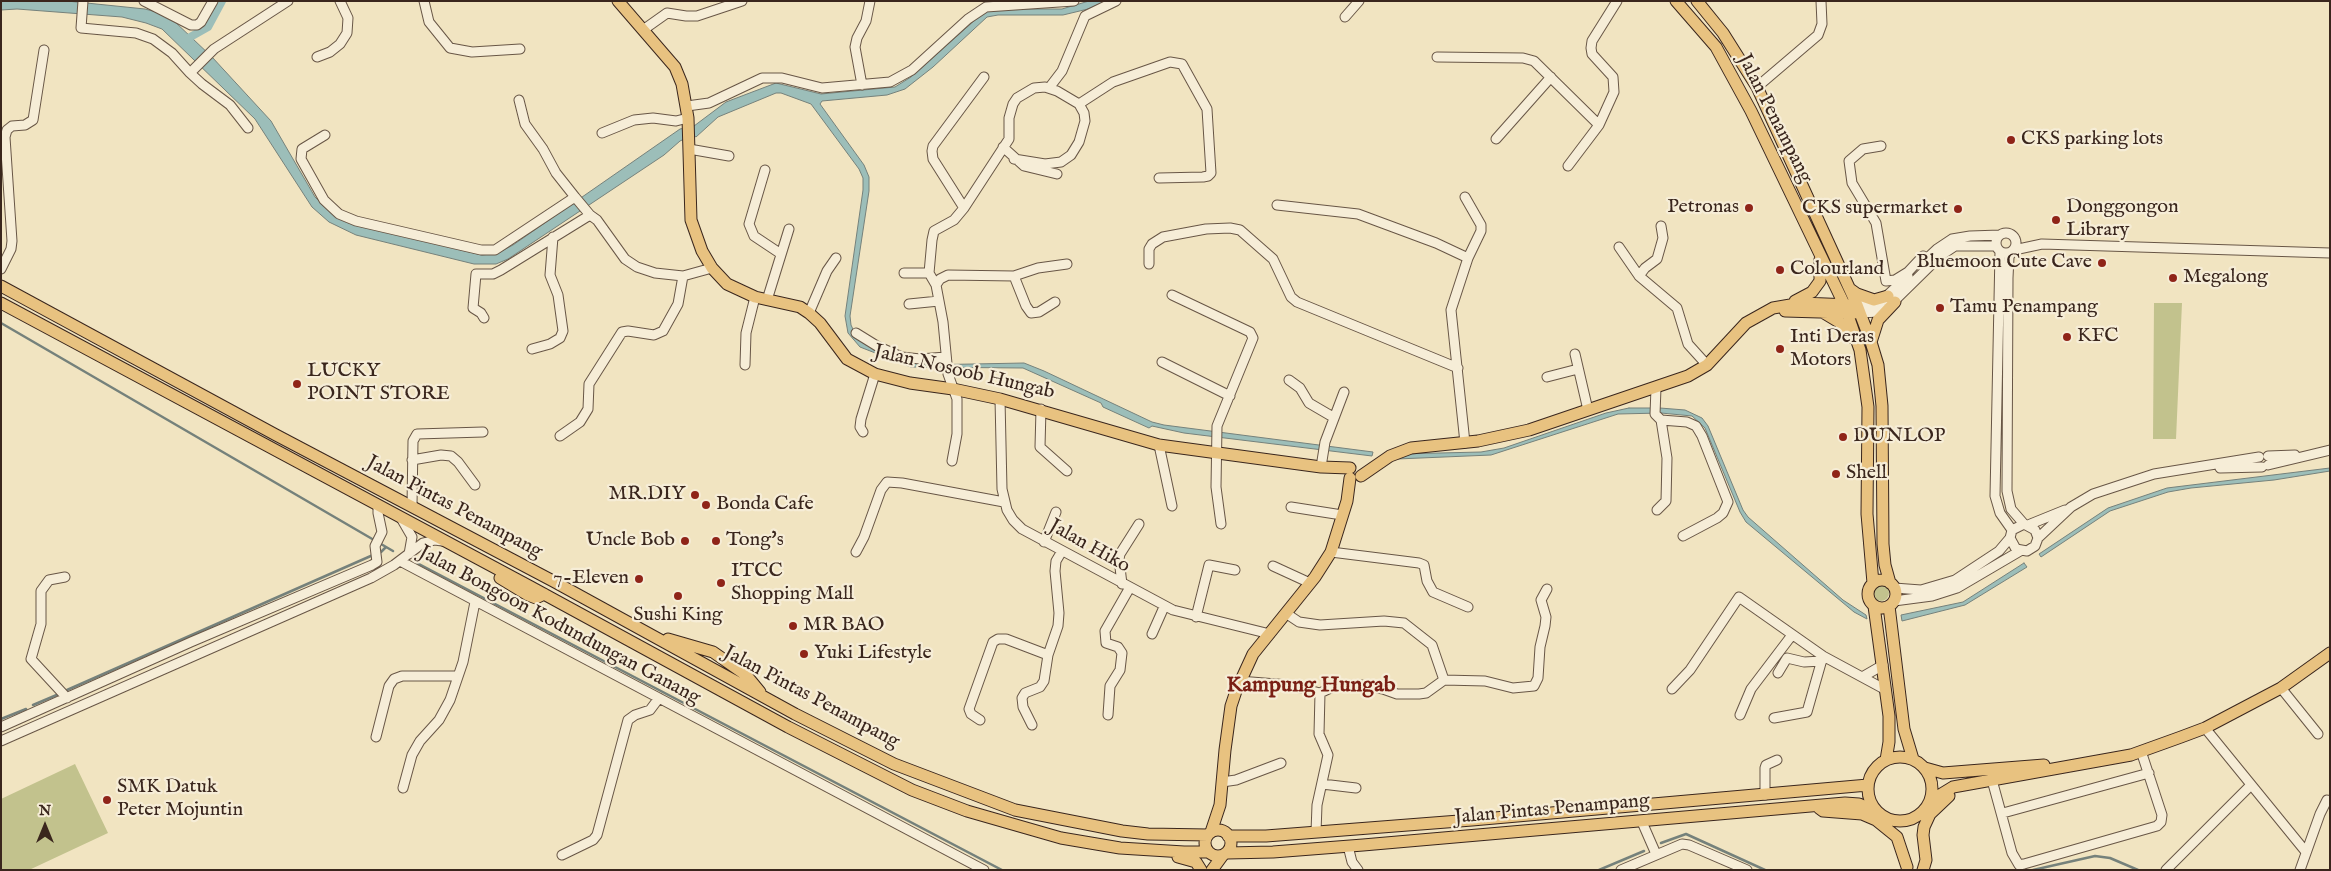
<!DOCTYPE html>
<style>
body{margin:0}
#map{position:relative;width:2331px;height:871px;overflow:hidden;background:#f1e4c1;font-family:"IM FELL English",serif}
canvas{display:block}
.frame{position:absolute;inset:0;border:2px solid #3a261d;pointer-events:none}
.north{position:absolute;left:20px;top:801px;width:50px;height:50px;-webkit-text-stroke:4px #f6edd7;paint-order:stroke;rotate:0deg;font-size:14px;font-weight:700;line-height:20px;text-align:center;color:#3a261d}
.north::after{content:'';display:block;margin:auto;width:18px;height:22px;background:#3a261d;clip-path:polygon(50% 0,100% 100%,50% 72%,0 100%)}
</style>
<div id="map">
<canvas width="2331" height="871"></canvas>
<div class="frame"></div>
<div class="north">N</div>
</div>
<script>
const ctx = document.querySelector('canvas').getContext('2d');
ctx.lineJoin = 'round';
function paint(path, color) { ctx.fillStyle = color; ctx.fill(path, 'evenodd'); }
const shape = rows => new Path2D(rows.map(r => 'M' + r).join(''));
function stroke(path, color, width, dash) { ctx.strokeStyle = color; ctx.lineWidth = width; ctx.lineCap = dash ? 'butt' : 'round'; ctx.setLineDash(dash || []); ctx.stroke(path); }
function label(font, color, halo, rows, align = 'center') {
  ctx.font = font + ' "IM FELL English",serif'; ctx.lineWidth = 4.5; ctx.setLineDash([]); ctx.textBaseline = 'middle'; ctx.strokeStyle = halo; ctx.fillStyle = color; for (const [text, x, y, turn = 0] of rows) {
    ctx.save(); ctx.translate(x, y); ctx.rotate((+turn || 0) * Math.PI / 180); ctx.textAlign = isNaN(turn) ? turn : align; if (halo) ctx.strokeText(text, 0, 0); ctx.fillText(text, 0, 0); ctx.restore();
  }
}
const green = shape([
 [2154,303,2182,303,2176,439,2153,439],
 '1873 593a8 8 0 1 1 16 0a8 8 0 1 1-16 0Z',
 [75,764,108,833,29,870,1,870,1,799]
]);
const water = shape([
 [1,1,67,1,145,9,164,14,173,20,212,57,271,121,315,197,328,210,356,224,482,255,498,253,513,245,680,129,694,126,726,102,776,83,821,94,895,87,911,77,984,12,999,9,1062,9,1089,1,1106,1,1088,9,1063,15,998,15,987,17,933,67,905,89,887,95,822,101,820,104,864,165,869,177,869,191,850,316,851,325,857,338,863,343,905,361,921,365,1024,363,1044,371,1152,422,1164,425,1373,452,1372,456,1184,433,1152,426,1149,428,1103,407,1101,403,1023,368,911,367,860,347,848,333,845,316,863,190,863,178,859,169,811,104,781,93,776,93,718,117,696,137,693,135,680,141,664,155,508,259,496,264,474,264,356,235,329,222,312,207,255,119,162,29,146,23,122,17,17,9,1,10,1,1],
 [1629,408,1660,408,1685,410,1702,418,1708,426,1743,510,1748,517,1843,600,1866,615,1867,619,1854,612,1746,522,1740,512,1705,428,1692,416,1661,413,1618,414,1491,455,1397,459,1398,454,1481,452,1504,448,1606,413,1629,408],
 [2330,468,2330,471,2274,480,2191,488,2168,492,2110,511,2041,557,2039,554,2108,508,2167,488,2330,468],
 [2024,563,2027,567,1965,605,1902,621,1901,615,1963,602,2024,563]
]);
const stream = shape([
 [1,323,374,540],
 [381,544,393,551],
 [381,552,386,547],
 [417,563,1002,870],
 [67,690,373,555],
 [33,705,59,694],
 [1,719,26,709],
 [1661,843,1686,834,1765,870],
 [1599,870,1644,851],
 [2033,870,2095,856,2110,858,2138,870]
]);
const canal = shape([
 [185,40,208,27,222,1]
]);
const minor = shape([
 [83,1,81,28,136,33,153,39,172,53,190,73,214,49,288,1],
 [144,1,191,25,197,25,201,22,213,1],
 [424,1,429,22,450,48,472,52,520,49],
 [1345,17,1359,1],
 [643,30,667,13,686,16,697,16,742,1],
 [317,57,330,52,340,44,347,33,348,18,340,1],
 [1437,57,1523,58,1534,61,1599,125],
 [190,73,202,84,230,105,248,128],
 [862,85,855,47,857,38,866,21,870,1],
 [1757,87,1818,35,1822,24,1821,1],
 [1049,88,1062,71,1085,16,1116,1],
 [519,100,525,124,543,149,556,173,575,197],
 [687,106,709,103,762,78,782,78,822,88,890,82,912,70,968,19,986,7,1074,1],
 [602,133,634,120,653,118,676,121,688,118],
 [325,135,302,149,301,159,324,200,339,214,356,221,481,250,495,250,575,197,590,215,597,220,625,259,637,267,655,273,683,276,712,268],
 [1496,139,1551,77],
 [1881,146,1863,149,1849,161,1852,183,1876,223,1886,281,1895,280,1908,272,1923,256],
 [1003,147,1024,166,1057,174],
 [689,149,729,156],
 [1014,159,1045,164,1061,162,1071,155,1079,142,1085,121,1084,113,1079,104],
 [1568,166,1599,125,1614,92,1613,77,1592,54,1591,48,1592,41,1617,1],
 [765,170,749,224,754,236,781,254],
 [1277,205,1358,214,1436,243,1468,258],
 [964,208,933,159,932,151,933,146,984,77],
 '1996 243a10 10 0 1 1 20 0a10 10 0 1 1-20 0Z',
 [1619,247,1639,276,1677,308,1688,344,1707,365],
 [2014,250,2042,244,2330,253],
 [2000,251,1995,496,2000,513,2012,530],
 [2012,251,2009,257,2008,278,2007,491,2011,509,2024,524],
 [1149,264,1149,249,1152,244,1163,237,1206,229,1230,228,1240,230,1273,259,1291,297,1297,302,1458,368],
 [1921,264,1937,249,1952,239,1970,236,2000,235],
 [1,269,11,249,12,241,5,137,7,130,12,126,25,125,33,120,44,50],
 [904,273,929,273],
 [1014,276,1026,306,1031,313,1039,312,1055,302],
 [1639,276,1645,268,1657,259,1663,238,1661,226],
 [936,285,940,279,948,275,1014,276,1038,268,1067,264],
 [1172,295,1250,332,1253,338,1217,426,1216,487,1221,524],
 [767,300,789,229],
 [909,304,939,301],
 [1857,305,1878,304,1908,276],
 [809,313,827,271,836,258],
 [1860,313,1879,312,1887,308,1940,256,1955,246,1996,246],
 [484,318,481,313,473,308,476,274,493,274,501,270,590,215],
 [856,333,877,346,902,357,920,359,946,357],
 [532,349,550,344,560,338,563,331,558,295,550,275,553,237],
 [1575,354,1588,410],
 [1162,362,1230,396],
 [745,365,746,333,755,297],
 [1547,377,1578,369],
 [1289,380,1300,388,1309,403,1333,417],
 [1656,388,1655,414,1661,420,1687,422,1696,426,1702,436,1728,502,1723,513,1717,518,1683,536],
 [1000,399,1002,489,1007,510,1013,520,1022,529,1173,610,1270,634],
 [1041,409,1040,447,1067,471],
 [863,432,860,427,861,419,875,374],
 [560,436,580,422,588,409,589,384,622,332,628,331,654,335,663,331,678,304,683,276],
 [1465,443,1451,310,1468,258,1481,231,1481,225,1465,197],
 [1159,445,1172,506],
 [2268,456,2295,455],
 [412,460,441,455,451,456,458,462,475,485],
 [952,461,957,434,957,399,948,374,943,322,936,285,929,273,932,240,934,231,954,220,964,208,1009,139,1009,118,1013,104,1017,98,1034,88,1045,87,1057,91,1079,104,1113,82,1170,62,1182,64,1207,109,1211,173,1208,176,1203,177,1159,178],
 [2268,465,2330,450],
 [1321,467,1325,442,1344,392],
 [2220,468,2262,467],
 [412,506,413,441,417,434,483,432],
 [1291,507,1342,515],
 [1657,510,1666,501,1667,458,1661,420],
 [401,518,412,537,409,554],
 [2028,525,2065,510],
 [2038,538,2035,530,2024,524,2012,530,2010,538,2016,549,2027,551,2035,546,2038,538,2071,507,2093,494,2154,474,2259,457],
 [1044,542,1056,512],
 [856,552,864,537,881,490,887,482,902,483,1004,502],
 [1331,552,1419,563,1424,565,1427,581,1433,592,1468,607],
 [400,561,984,870],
 [1273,566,1310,583],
 [65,577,49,580,41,591,41,624,31,659,67,698],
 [1122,584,1119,559,1120,554,1139,524],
 [1894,588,1921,590,1955,580,1999,551,2010,538],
 [1894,601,1932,596,1957,588,2020,551],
 [1287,614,1299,622,1320,625,1384,621,1404,623,1432,645,1444,680],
 [1196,617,1209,565,1235,570],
 [1152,634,1164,607],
 [1778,673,1787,658,1804,662,1822,661],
 [1864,676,1883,665],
 [1444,680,1485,681,1513,688,1534,686,1538,678,1540,647,1545,626,1546,617,1541,600,1547,589],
 [1239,681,1289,685,1320,693],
 [2281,688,2318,734],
 [1672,689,1690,670,1739,597,1823,656,1886,690],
 [1108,715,1110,686,1120,670,1122,653,1118,647,1106,643,1105,631,1129,589],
 [1740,715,1751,689,1792,635],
 [1774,718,1807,712,1823,656],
 [980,720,971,714,969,709,993,642,998,639,1006,639,1048,655],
 [1032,725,1023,707,1022,698,1025,693,1040,687,1044,681,1048,655,1058,626,1059,613,1055,571,1056,561,1062,551],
 [1,727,191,642,372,565,377,562,375,546,382,532,378,513,378,506],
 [2205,728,2306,852],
 [376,737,389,686,394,679,402,676,458,676],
 [1,741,371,578,394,565,423,543,435,540,442,541],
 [1992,780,2012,853,2019,865,2024,864,2157,826,2161,822,2162,815,2141,751],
 [1222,782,1236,780,1281,763],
 [1322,784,1356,788],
 [403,788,412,755,420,741,439,720,450,700,463,662,475,602],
 [1765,795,1765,768,1766,765,1777,760],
 [2003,813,2149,773],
 [1642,822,1656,854],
 [1316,832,1317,805,1328,755,1319,734,1320,693,1335,686,1361,685,1383,689,1397,694,1419,694,1426,693,1444,680],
 [1348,846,1352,862,1358,870],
 [562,855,593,840,597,835,628,720,635,715,650,710,659,698],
 [1621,870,1682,844,1689,845,1747,870],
 [2166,870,2251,785],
 [2300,870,2320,814,2327,800,2330,801]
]);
const major = shape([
 [618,1,675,67,682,84,688,118,691,220,702,251,712,268,727,284,755,297,800,307,809,313,820,323,847,359,875,374,910,383,953,389,1000,399,1159,445,1321,467,1350,468],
 [1676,1,1716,47,1751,111,1844,304,1860,350,1868,407,1867,514,1873,583],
 [1697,1,1723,33,1757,87,1857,305,1871,342,1878,365,1882,406,1883,544,1885,565,1890,583],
 [1,286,276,435,553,581,795,714,894,764,1015,810,1122,831,1148,834,1208,835],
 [1850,289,1857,294,1874,300,1888,296],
 [1795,301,1812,292,1820,281,1820,260],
 [1,303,531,587,788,727,912,790,967,811,1061,838,1120,848,1184,852,1208,852],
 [1785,311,1854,313],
 [1824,313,1839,322,1853,338],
 [1871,342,1878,320,1895,302],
 [1361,476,1390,456,1411,448,1478,441,1529,430,1688,376,1707,365,1746,323,1773,308,1802,303,1850,305],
 [500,578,528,595,536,598,544,594],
 '1868 594a14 14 0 1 1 28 0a14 14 0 1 1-28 0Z',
 [1874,606,1889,716,1889,742,1886,760],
 [1889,606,1904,729,1913,759],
 [668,639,713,652,746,675,760,692],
 '1868 789a32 32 0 1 1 64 0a32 32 0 1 1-64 0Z',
 [1925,768,1943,773,2044,765],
 [1930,801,1953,787,2131,755,2181,737,2205,728,2281,688,2330,653],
 [1819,808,1823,811,1862,814,1876,820,1897,837,1907,867],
 '1205 843a13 13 0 1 1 26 0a13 13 0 1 1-26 0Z',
 [1211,832,1220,805,1225,750,1231,706,1236,691,1253,654,1315,577,1331,552,1347,501,1350,478],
 [1228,836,1266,836,1472,820,1868,785],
 [1227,853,1273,852,1363,845,1845,803,1859,804,1879,813],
 [1178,857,1196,862,1201,870],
 [1212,870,1223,855],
 [1923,870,1926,860,1923,835,1924,827,1930,814,1949,796]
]);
const markers = [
 [2011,140,5,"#8f2418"],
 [1749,208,5,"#8f2418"],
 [1958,209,5,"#8f2418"],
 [2056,220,5,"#8f2418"],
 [2102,263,5,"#8f2418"],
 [1780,270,5,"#8f2418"],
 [2173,278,5,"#8f2418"],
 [1940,308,5,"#8f2418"],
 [2067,337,5,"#8f2418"],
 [1780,349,5,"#8f2418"],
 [297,384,5,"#8f2418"],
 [1843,437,5,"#8f2418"],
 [1836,474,5,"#8f2418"],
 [695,495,5,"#8f2418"],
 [706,505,5,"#8f2418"],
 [685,541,5,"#8f2418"],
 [716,541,5,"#8f2418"],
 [639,579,5,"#8f2418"],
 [721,583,5,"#8f2418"],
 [678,596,5,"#8f2418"],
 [793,626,5,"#8f2418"],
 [804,654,5,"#8f2418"],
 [107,800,5,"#8f2418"]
];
const streetNames = [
 ["Jalan Penampang",1774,119,63],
 ["Jalan Nosoob Hungab",964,373,13],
 ["Jalan Pintas Penampang",454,508,28],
 ["Jalan Hiko",1089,547,29],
 ["Jalan Bongoon Kodundungan Ganang",559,626,28],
 ["Jalan Pintas Penampang",811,698,28],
 ["Jalan Pintas Penampang",1552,810,-5]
];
const poiNames = [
 ["CKS parking lots",2021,140],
 ["Petronas",1739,208,"right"],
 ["Donggongon",2066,208],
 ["Library",2066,231],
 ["CKS supermarket",1948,209,"right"],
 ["Bluemoon Cute Cave",2092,263,"right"],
 ["Colourland",1790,270],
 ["Megalong",2183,278],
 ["Tamu Penampang",1950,308],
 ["KFC",2077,337],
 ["Inti Deras",1790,338],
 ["Motors",1790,361],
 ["LUCKY",307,372],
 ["POINT STORE",307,395],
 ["DUNLOP",1853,437],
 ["Shell",1846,474],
 ["MR.DIY",685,495,"right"],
 ["Bonda Cafe",716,505],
 ["Uncle Bob",675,541,"right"],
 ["Tong's",726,541],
 ["ITCC",731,572],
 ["Shopping Mall",731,595],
 ["7-Eleven",629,579,"right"],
 ["Sushi King",678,616,"center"],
 ["MR BAO",803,626],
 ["Yuki Lifestyle",814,654],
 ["SMK Datuk",117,788],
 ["Peter Mojuntin",117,811]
];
const quarterNames = [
 ["Kampung Hungab",1311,686]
];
paint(green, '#c2c28d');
paint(water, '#9cbeb9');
stroke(water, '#75817b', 1);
stroke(stream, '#75817b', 2.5);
stroke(canal, '#9cbeb9', 8);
stroke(minor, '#685646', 11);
stroke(major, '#3a261d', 13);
stroke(minor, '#f6edd7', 9);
stroke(major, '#e8c280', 11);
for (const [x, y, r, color] of markers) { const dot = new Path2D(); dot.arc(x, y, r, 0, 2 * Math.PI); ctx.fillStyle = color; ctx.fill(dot); stroke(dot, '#f6edd7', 2); }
label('20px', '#3a261d', '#f6edd7', streetNames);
label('20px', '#3a261d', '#f6edd7', poiNames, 'left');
label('bold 22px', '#7a1f14', '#f6edd7', quarterNames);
</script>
